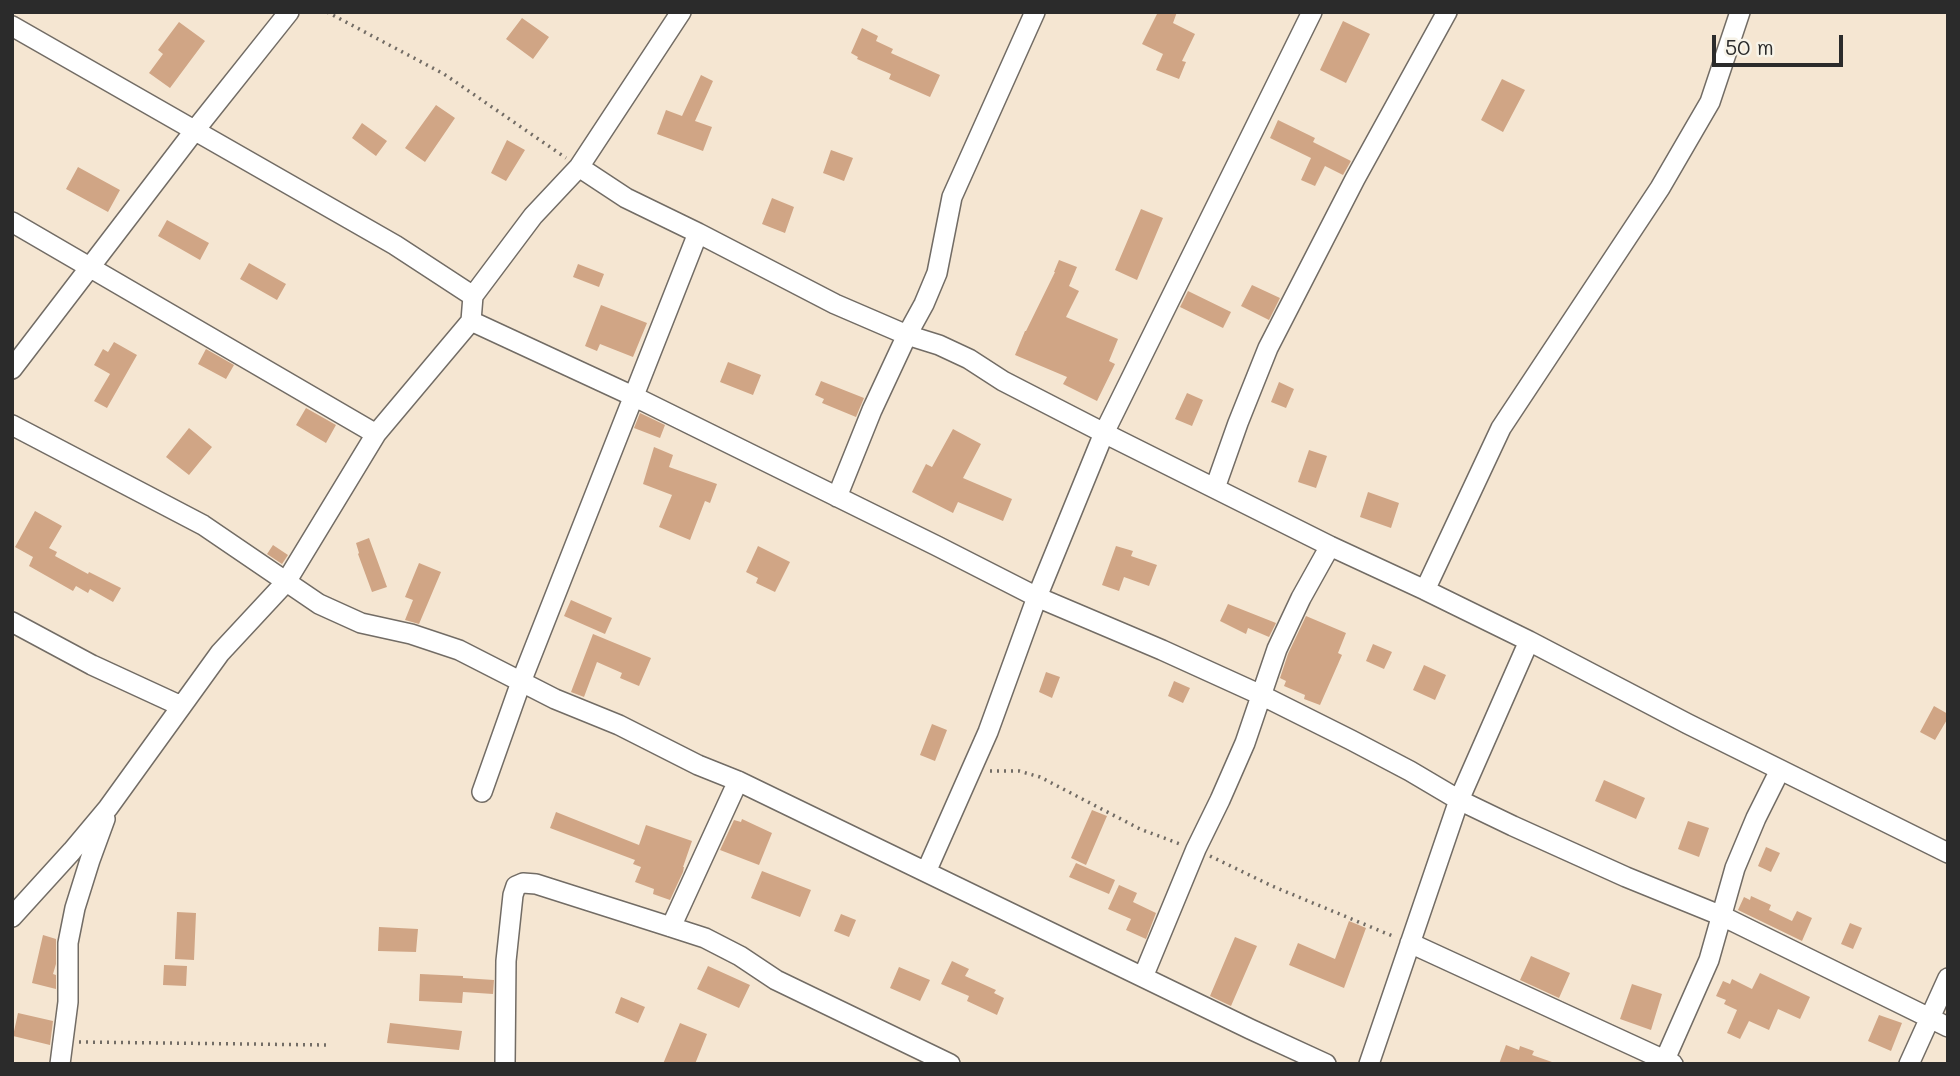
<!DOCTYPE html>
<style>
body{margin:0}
#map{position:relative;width:1960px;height:1076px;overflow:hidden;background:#f5e6d2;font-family:Mali,sans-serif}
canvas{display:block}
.frame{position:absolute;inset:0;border:14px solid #2b2b2b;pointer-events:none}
.scale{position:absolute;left:1712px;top:35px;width:131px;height:32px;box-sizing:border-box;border:4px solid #2b2b2b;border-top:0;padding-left:9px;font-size:21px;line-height:24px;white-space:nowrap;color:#2b2b2b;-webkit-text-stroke:5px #f7f3e8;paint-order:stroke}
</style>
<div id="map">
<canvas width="1960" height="1076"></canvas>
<div class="frame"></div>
<div class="scale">50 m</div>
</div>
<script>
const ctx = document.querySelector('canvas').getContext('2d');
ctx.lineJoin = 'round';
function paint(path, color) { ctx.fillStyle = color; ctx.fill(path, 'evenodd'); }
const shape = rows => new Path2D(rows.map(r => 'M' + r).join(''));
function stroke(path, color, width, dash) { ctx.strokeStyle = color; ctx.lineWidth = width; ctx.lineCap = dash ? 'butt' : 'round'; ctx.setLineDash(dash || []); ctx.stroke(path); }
const building = shape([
 [1158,12,1177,12,1173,23,1195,34,1182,61,1186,62,1179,79,1156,70,1163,54,1142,44],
 [522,18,549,37,533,59,506,39],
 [1343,21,1370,34,1346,83,1320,70],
 [179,22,205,41,170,88,149,73,163,54,158,50],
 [862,28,878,36,876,41,893,49,891,53,940,75,930,97,889,79,891,74,857,59,858,57,851,53],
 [701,75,713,81,695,121,712,127,703,151,657,134,666,110,682,116],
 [1502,79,1525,90,1503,132,1481,120],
 [436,105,455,118,425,162,405,148],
 [1278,120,1315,138,1313,142,1351,161,1343,175,1325,166,1315,186,1301,180,1311,158,1270,138],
 [362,123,387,141,376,156,352,138],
 [507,140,525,150,506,181,491,173],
 [831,150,853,158,844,181,823,173],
 [78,167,120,190,108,212,66,189],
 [772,198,794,207,785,233,762,224],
 [1141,209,1163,218,1137,280,1115,270],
 [167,220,209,243,200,260,158,236],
 [1059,260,1077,267,1069,286,1079,291,1066,317,1118,339,1109,361,1115,364,1097,401,1063,384,1067,377,1015,355,1025,331,1026,331,1055,272,1054,272],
 [249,263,286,284,277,300,240,279],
 [578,264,604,274,599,287,573,277],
 [1252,285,1280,298,1269,320,1241,306],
 [1188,291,1231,312,1223,328,1180,307],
 [601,305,647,323,633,357,600,344,597,351,585,346],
 [114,342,137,355,107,408,94,401,110,374,94,365,103,349,108,352],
 [206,349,234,365,226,379,198,364],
 [728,362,761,375,753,395,720,382],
 [821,381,864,398,856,417,822,403,824,399,815,395],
 [1279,382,1294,389,1286,408,1271,402],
 [1187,393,1203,400,1192,426,1175,419],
 [306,408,336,425,326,443,296,425],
 [640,413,665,425,660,438,634,428],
 [189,428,212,447,189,475,166,457],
 [953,429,981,444,963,478,1012,499,1003,521,958,502,953,513,912,492,926,464,932,467],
 [654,447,673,455,669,467,717,484,710,503,705,501,690,540,659,527,672,495,643,484],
 [1309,450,1327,456,1316,488,1298,482],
 [1368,492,1399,503,1391,528,1360,517],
 [35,511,62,526,49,548,57,552,55,556,88,574,89,572,121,588,113,602,90,589,88,593,76,586,73,591,29,566,33,557,15,547],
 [369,538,387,587,372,592,358,554,359,553,356,543],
 [273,545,288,555,282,564,267,554],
 [758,546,790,562,775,592,756,583,758,578,746,572],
 [1116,546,1133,551,1131,556,1157,565,1149,586,1124,577,1119,591,1102,585],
 [419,563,441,572,419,624,405,620,413,600,405,597],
 [571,600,612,618,605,634,564,616],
 [1228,604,1276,623,1269,637,1248,628,1246,634,1220,621],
 [1306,616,1346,633,1338,653,1342,655,1320,705,1304,699,1305,695,1284,686,1286,681,1280,678,1288,654],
 [593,634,651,658,639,686,620,678,622,673,597,662,584,697,571,692],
 [1373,644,1392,652,1384,669,1366,661],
 [1424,665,1446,675,1435,700,1413,690],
 [1046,672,1060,677,1052,698,1039,692],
 [1174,681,1190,688,1183,703,1168,696],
 [1934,706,1948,714,1948,718,1935,740,1920,732],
 [932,724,947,730,935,761,920,755],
 [1604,780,1645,798,1636,819,1595,801],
 [1092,810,1107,816,1086,865,1071,858],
 [556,812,639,845,646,825,692,841,683,867,684,867,683,872,670,900,653,894,654,889,635,882,641,867,633,864,635,860,550,828],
 [742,819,772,833,759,865,720,850,734,820,741,822],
 [1688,821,1709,828,1699,857,1678,849],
 [1766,847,1780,853,1771,872,1758,866],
 [1076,863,1115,880,1109,894,1069,877],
 [762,871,811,890,800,917,751,898],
 [1119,885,1137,893,1133,902,1156,913,1146,939,1126,930,1131,919,1108,909],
 [1751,896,1771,905,1769,910,1792,921,1797,911,1812,918,1802,941,1738,910,1744,897,1750,900],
 [177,912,196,913,194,960,175,959],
 [841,914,856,920,849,937,834,931],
 [1349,921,1366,928,1344,988,1289,965,1298,943,1335,959],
 [1850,923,1862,928,1853,949,1841,944],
 [379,927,418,929,416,952,378,951],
 [43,935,56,939,56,964,53,974,56,975,56,989,32,983],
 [1235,937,1257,946,1231,1006,1210,996],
 [1531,956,1570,973,1559,998,1520,980],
 [952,961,969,969,965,976,996,990,994,993,1004,998,997,1015,967,1001,969,996,941,984],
 [164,965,187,966,186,986,163,985],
 [708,966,750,985,739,1008,697,989],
 [899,967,930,980,920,1001,890,988],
 [1760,973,1810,997,1800,1019,1778,1009,1769,1030,1749,1021,1740,1039,1727,1033,1737,1010,1724,1004,1726,1000,1716,996,1723,981,1730,984,1732,979,1752,989],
 [420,974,463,976,463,978,494,980,493,994,463,992,462,1003,419,1001],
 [1632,984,1662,994,1651,1030,1620,1019],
 [621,997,645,1007,638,1023,615,1013],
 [18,1013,53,1021,50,1045,13,1036],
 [1879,1015,1902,1023,1891,1051,1868,1041],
 [390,1023,462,1031,459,1050,387,1043],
 [680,1023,707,1034,695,1064,663,1064],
 [1506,1045,1519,1050,1520,1046,1534,1051,1532,1055,1552,1062,1552,1064,1499,1064]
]);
const path = shape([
 [327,12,444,74,566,158],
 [990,771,1019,771,1040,777,1140,829,1180,844],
 [1210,856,1272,886,1395,937],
 [79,1042,329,1045]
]);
const street = shape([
 [12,26,395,245,473,296],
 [579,167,626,198,698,233,835,304,907,335,939,345,969,359,1003,381,1104,433,1330,546,1425,590,1529,641,1688,724,1948,853],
 [12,222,376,434],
 [471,321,635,397,937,546,1037,597,1162,650,1261,695,1351,740,1410,771,1459,800,1513,826,1626,877,1722,916,1948,1027],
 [12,369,195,130,289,12],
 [12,425,203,525,319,604,361,623,411,634,459,650,555,699,619,725,698,765,738,781,1250,1029,1326,1064],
 [1215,488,1238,423,1268,348,1355,179,1447,12],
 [837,497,872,410,907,335,924,304,937,273,952,197,1035,12],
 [1425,590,1501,428,1660,188,1710,102,1740,12],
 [12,622,92,665,181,706],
 [738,781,671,927,705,938,740,956,776,980,950,1064],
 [482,792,521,682,698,233],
 [926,872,988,732,1037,597,1104,433,1312,12],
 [12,917,72,851,108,808,220,653,286,582,376,434,471,321,473,296,533,216,579,167,681,12],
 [1410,943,1673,1064],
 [1143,977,1196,849,1220,800,1245,743,1277,649,1301,598,1330,546],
 [60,1064,68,1002,68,943,75,908,90,860,105,819],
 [505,1064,506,961,513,895,516,886,523,883,536,884,671,927],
 [1369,1064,1459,800,1529,641],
 [1663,1064,1709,960,1735,868,1756,818,1780,770],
 [1909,1064,1948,978]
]);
paint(building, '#d0a585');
stroke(street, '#726c65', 22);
stroke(path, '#726c65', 3.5, [2, 5]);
stroke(street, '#fff', 19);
</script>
